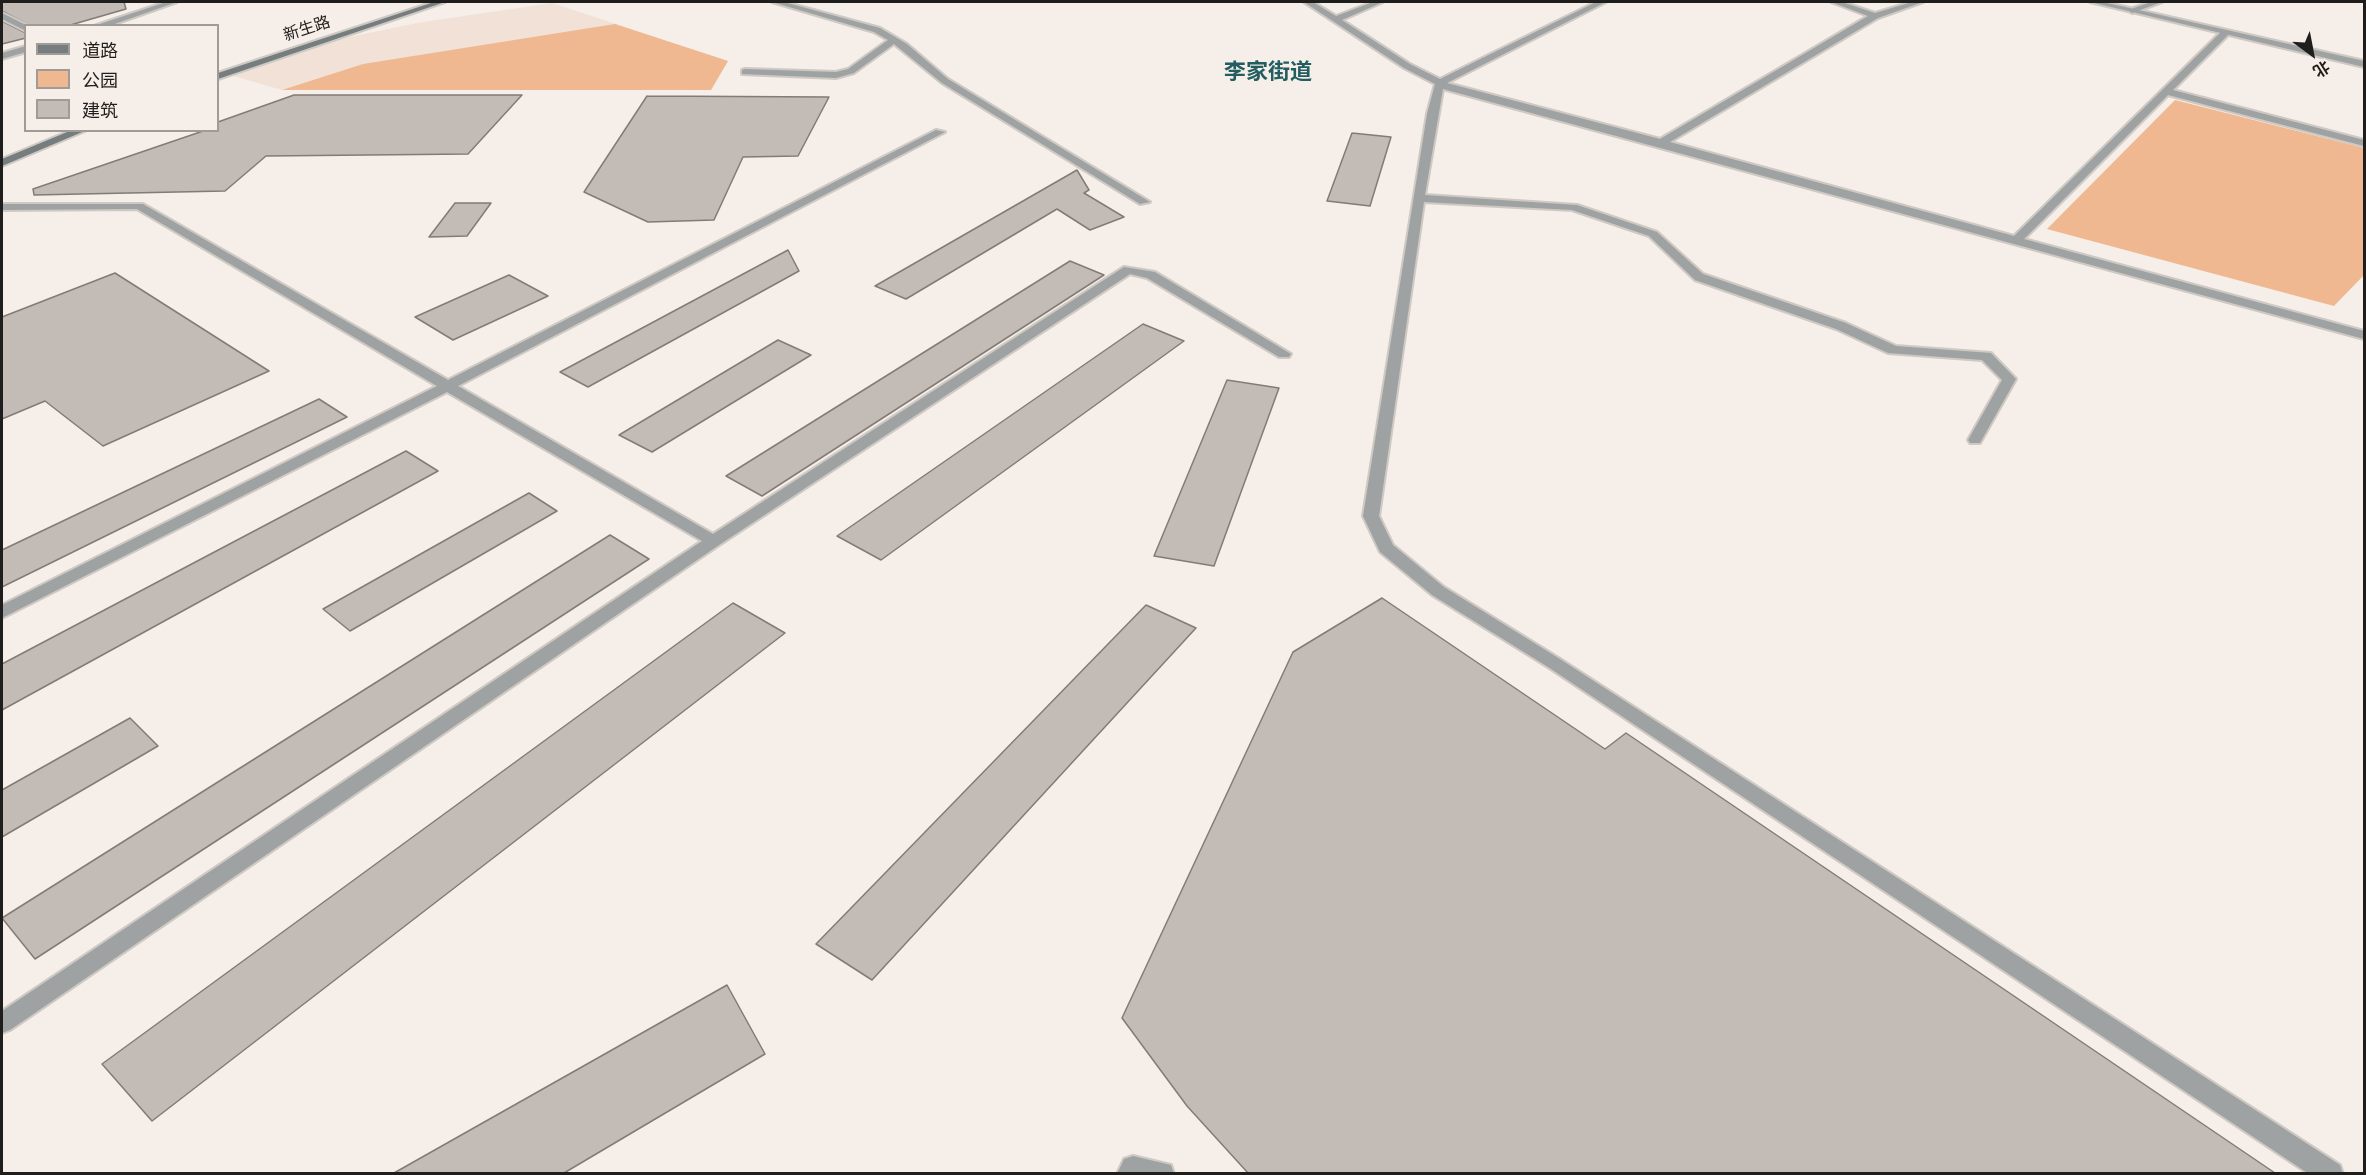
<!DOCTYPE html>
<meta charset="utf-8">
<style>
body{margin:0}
#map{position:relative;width:2366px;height:1175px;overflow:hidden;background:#f6eee8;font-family:"PT Sans","Noto Sans SC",sans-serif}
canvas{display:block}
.frame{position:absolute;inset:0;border:3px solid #201e1c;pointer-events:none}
.legend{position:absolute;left:24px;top:24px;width:195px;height:108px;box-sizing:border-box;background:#f6eee8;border:2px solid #a09b96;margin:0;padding:8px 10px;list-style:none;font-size:18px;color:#201e1c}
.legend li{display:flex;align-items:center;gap:12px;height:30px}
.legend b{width:30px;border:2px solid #a09b96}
.north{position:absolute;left:2282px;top:24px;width:60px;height:60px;-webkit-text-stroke:4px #f6eee8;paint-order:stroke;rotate:148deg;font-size:16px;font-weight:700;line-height:24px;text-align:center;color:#201e1c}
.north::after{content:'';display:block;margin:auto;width:21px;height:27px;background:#201e1c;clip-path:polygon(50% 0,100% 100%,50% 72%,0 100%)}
</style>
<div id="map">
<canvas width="2366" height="1175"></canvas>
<div class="frame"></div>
<ul class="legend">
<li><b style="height:8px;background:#767d7e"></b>道路</li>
<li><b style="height:16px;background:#efb890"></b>公园</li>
<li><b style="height:16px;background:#c3bbb5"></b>建筑</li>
</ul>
<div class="north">北</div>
</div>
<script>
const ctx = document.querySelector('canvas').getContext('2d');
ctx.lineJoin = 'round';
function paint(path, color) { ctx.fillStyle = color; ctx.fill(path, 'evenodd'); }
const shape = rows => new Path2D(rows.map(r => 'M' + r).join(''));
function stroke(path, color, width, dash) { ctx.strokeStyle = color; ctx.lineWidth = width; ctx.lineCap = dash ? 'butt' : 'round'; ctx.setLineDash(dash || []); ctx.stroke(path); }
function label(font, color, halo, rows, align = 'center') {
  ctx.font = font + ' "PT Sans","Noto Sans SC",sans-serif'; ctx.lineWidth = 6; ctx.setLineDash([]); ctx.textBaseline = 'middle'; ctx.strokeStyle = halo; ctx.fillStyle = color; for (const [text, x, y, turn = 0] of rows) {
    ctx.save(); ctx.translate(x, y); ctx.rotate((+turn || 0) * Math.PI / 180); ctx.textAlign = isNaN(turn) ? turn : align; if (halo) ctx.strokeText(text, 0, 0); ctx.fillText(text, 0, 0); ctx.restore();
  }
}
const built = shape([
 [552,3,728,61,711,90,282,90,234,76,340,39,417,23]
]);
const green = shape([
 [615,24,728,61,711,90,282,90,363,64],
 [2175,100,2364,148,2364,275,2334,306,2047,229]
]);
const building = shape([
 [2,2,124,2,126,9,67,26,30,26,2,11,2,2],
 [2,21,26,33,26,38,2,44,2,21],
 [294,95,522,95,468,154,266,156,225,191,34,195,33,189,206,130,218,130,218,122,294,95],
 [647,96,829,97,798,156,743,157,714,220,648,222,584,192,647,96],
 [1352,133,1391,137,1370,206,1327,201,1352,133],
 [1077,170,1089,190,1084,193,1124,217,1090,230,1057,209,906,299,875,286,1077,170],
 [455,203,491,203,467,236,429,237,455,203],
 [788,250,799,271,588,387,560,372,788,250],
 [1070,261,1104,275,762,496,726,476,1070,261],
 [115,273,269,371,103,446,45,401,2,419,2,317,115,273],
 [509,275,548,296,453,340,415,317,509,275],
 [1143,324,1184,341,881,560,837,536,1143,324],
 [778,340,811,355,652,452,619,435,778,340],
 [1227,380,1279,388,1214,566,1154,556,1227,380],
 [319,399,347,417,2,587,2,550,319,399],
 [406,451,438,471,2,710,2,664,406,451],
 [529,493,557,511,350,631,323,609,529,493],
 [610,535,649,559,35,959,2,918,610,535],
 [1382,598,1605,749,1626,733,2275,1173,1248,1173,1187,1106,1122,1018,1293,652,1382,598],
 [733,603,785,633,152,1121,102,1064,733,603],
 [1146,605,1196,628,872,980,816,944,1146,605],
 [130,718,158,746,2,837,2,790,130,718],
 [727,985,765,1054,564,1173,394,1173,727,985]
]);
const service = shape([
 [1133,1156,1171,1165,1174,1174,1117,1174,1124,1159,1133,1156]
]);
const minor = shape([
 [166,2,177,2,109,26,94,26,166,2],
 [772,2,784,2,880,28,907,44,948,79,1150,202,1140,204,942,83,894,44,854,73,836,78,742,74,742,70,745,69,836,72,848,69,888,40,874,32,772,2],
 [1304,2,1313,2,1336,16,1373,2,1383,2,1342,20,1410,64,1440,79,1596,2,1606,2,1447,83,1660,139,1868,16,1831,2,1842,2,1875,13,1912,2,1923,2,1878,18,1670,142,2014,236,2223,30,2231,32,2173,90,2364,140,2364,146,2168,95,2024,239,2364,331,2364,339,1443,89,1425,195,1577,205,1657,232,1703,274,1846,323,1896,346,1991,353,2016,379,1980,443,1970,443,1968,440,2002,380,1982,360,1888,353,1836,329,1695,280,1649,236,1572,210,1424,202,1379,516,1393,545,1444,587,1560,659,2340,1165,2343,1174,2309,1174,1548,667,1432,595,1380,552,1363,516,1427,114,1435,84,1404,68,1304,2],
 [2151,2,2162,2,2132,13,2128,10,2151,2],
 [2,13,28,26,26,26,26,31,2,19,2,13],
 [26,46,26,52,2,59,2,53,26,46],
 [936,130,945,132,458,386,713,534,1124,267,1155,272,1291,354,1289,357,1279,357,1147,278,1130,274,719,545,10,1030,2,1033,2,1011,702,541,447,392,2,618,2,605,437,386,137,209,2,210,2,204,143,204,448,380,936,130]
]);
const tertiary = shape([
 [2090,2,2103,2,2364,61,2364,67,2090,2]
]);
const secondary = shape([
 [434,2,445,2,218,79,218,73,434,2],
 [72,130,87,130,2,166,2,159,72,130]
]);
const farStreetnames = [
 ["新生路",307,29,-18]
];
const farDistrictnames = [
 ["李家街道",1268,73]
];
paint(built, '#f1e1d7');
paint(green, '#efb890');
paint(building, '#c3bbb5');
stroke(building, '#827b76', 1.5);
stroke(service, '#cfc9c3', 4);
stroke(minor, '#cfc9c3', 4);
stroke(tertiary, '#cfc9c3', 4);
stroke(secondary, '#cfc9c3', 4);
paint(service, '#9ea2a3');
paint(minor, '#9ea2a3');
paint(tertiary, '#9ea2a3');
paint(secondary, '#767d7e');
label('16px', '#201e1c', '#f6eee8', farStreetnames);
label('bold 22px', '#225d60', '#f6eee8', farDistrictnames);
</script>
